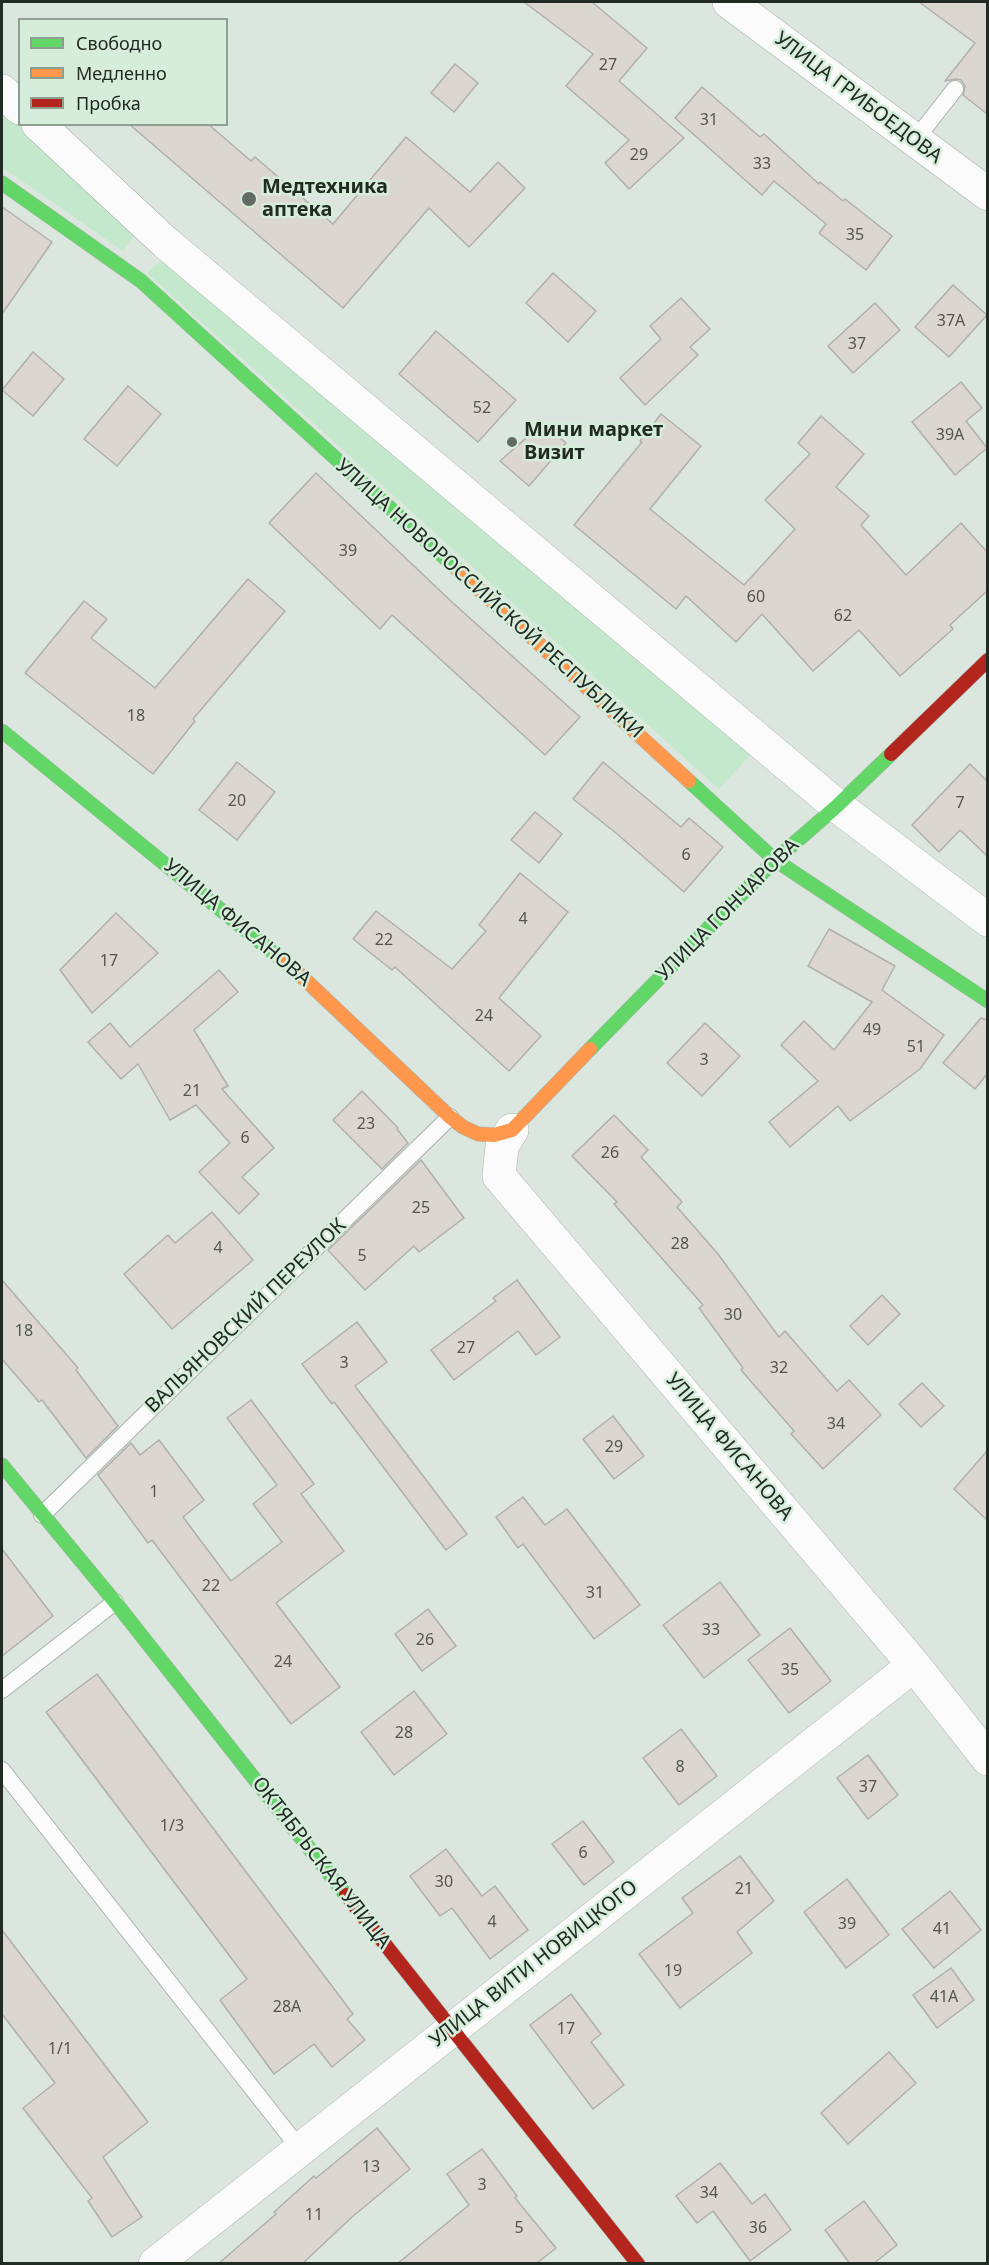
<!DOCTYPE html>
<meta charset="utf-8">
<style>
body{margin:0}
#map{position:relative;width:989px;height:2265px;overflow:hidden;background:#dbe7de;font-family:"Noto Sans",sans-serif}
canvas{display:block}
.frame{position:absolute;inset:0;border:3px solid #212a23;pointer-events:none}
.legend{position:absolute;left:18px;top:18px;width:210px;height:108px;box-sizing:border-box;background:#d5edda;border:2px solid #8d9f91;margin:0;padding:8px 10px;list-style:none;font-size:18px;color:#212a23}
.legend li{display:flex;align-items:center;gap:12px;height:30px}
.legend b{width:30px;border:2px solid #8d9f91}
</style>
<div id="map">
<canvas width="989" height="2265"></canvas>
<div class="frame"></div>
<ul class="legend">
<li><b style="height:8px;background:#63d668"></b>Свободно</li>
<li><b style="height:8px;background:#ff974d"></b>Медленно</li>
<li><b style="height:8px;background:#b3261e"></b>Пробка</li>
</ul>
</div>
<script>
const ctx = document.querySelector('canvas').getContext('2d');
ctx.lineJoin = 'round';
function paint(path, color) { ctx.fillStyle = color; ctx.fill(path, 'evenodd'); }
const shape = rows => new Path2D(rows.map(r => 'M' + r).join(''));
function stroke(path, color, width, dash) { ctx.strokeStyle = color; ctx.lineWidth = width; ctx.lineCap = dash ? 'butt' : 'round'; ctx.setLineDash(dash || []); ctx.stroke(path); }
function label(font, color, halo, rows, align = 'center') {
  ctx.font = font + ' "Noto Sans",sans-serif'; ctx.lineWidth = 5; ctx.setLineDash([]); ctx.textBaseline = 'middle'; ctx.strokeStyle = halo; ctx.fillStyle = color; for (const [text, x, y, turn = 0] of rows) {
    ctx.save(); ctx.translate(x, y); ctx.rotate((+turn || 0) * Math.PI / 180); ctx.textAlign = isNaN(turn) ? turn : align; if (halo) ctx.strokeText(text, 0, 0); ctx.fillText(text, 0, 0); ctx.restore();
  }
}
const green = shape([
 [2,108,139,230,123,251,2,167],
 [165,257,753,752,719,789,147,273]
]);
const building = shape([
 [524,2,592,2,647,48,619,81,684,138,629,189,605,163,629,140,566,86,593,54,524,2],
 [919,2,987,2,987,114,963,95,965,86,961,80,956,79,945,81,975,43,919,2],
 [455,64,478,83,454,112,431,93,455,64],
 [702,87,760,137,764,134,819,184,820,182,843,201,845,199,892,236,866,270,819,233,826,224,774,181,762,195,675,118,702,87],
 [129,124,208,124,251,161,255,157,333,224,406,137,470,192,498,162,525,188,469,247,429,208,343,308,129,124],
 [2,207,52,242,2,314,2,207],
 [553,273,596,311,568,342,526,303,553,273],
 [953,285,987,315,949,357,915,327,953,285],
 [681,298,710,329,690,347,698,355,645,405,620,378,661,339,650,326,681,298],
 [875,303,900,330,853,373,828,346,875,303],
 [436,331,516,400,478,442,399,374,436,331],
 [33,352,64,379,33,416,2,390,33,352],
 [961,382,982,408,966,421,987,448,955,475,912,422,961,382],
 [128,386,161,414,117,466,84,439,128,386],
 [661,414,701,446,650,509,744,585,795,529,765,500,810,454,798,443,821,416,864,454,836,487,869,516,861,525,906,575,961,523,987,552,987,591,950,625,953,629,900,676,859,630,813,671,762,614,736,642,686,596,676,609,574,525,642,442,640,441,661,414],
 [543,423,566,443,529,486,500,461,543,423],
 [316,473,453,603,580,717,545,755,392,615,380,629,269,523,316,473],
 [248,579,285,611,193,719,195,721,153,774,25,673,84,601,107,619,91,638,155,688,248,579],
 [237,762,275,792,237,840,199,810,237,762],
 [603,762,681,827,689,818,723,847,684,892,616,833,573,799,603,762],
 [970,764,987,781,987,856,960,830,939,852,912,825,970,764],
 [535,812,562,834,539,863,511,840,535,812],
 [520,873,568,912,499,998,541,1036,509,1071,395,967,392,970,353,939,376,911,452,969,486,931,479,925,520,873],
 [116,913,158,953,92,1013,60,970,116,913],
 [829,929,895,966,882,990,944,1035,920,1069,850,1121,838,1106,790,1147,769,1122,818,1081,781,1045,804,1021,834,1050,872,1002,808,966,829,929],
 [219,970,238,992,194,1030,228,1086,222,1089,274,1148,242,1177,259,1194,239,1214,199,1172,230,1143,196,1105,170,1120,138,1064,121,1079,88,1042,110,1023,130,1047,219,970],
 [981,1018,987,1020,987,1074,975,1089,943,1063,981,1018],
 [705,1023,740,1056,702,1096,667,1063,705,1023],
 [362,1091,398,1128,397,1129,408,1143,382,1169,333,1120,362,1091],
 [614,1115,648,1150,641,1157,682,1202,677,1207,718,1254,779,1337,785,1331,837,1391,849,1380,881,1415,823,1469,791,1434,794,1431,741,1370,743,1368,699,1308,703,1305,614,1204,617,1202,572,1156,614,1115],
 [421,1160,464,1218,419,1252,414,1246,365,1290,328,1250,421,1160],
 [212,1212,253,1260,172,1329,124,1274,168,1235,175,1243,212,1212],
 [2,1280,78,1368,76,1370,118,1426,86,1458,42,1400,39,1402,2,1359,2,1280],
 [517,1280,560,1337,536,1355,518,1331,454,1380,431,1350,496,1301,493,1298,517,1280],
 [882,1295,900,1314,868,1345,850,1326,882,1295],
 [357,1322,387,1362,355,1386,467,1534,446,1550,334,1402,332,1404,302,1364,357,1322],
 [922,1383,944,1406,921,1427,899,1404,922,1383],
 [251,1400,314,1484,301,1494,344,1551,276,1603,340,1687,291,1724,152,1540,148,1543,98,1475,131,1443,140,1455,159,1440,204,1500,183,1517,231,1581,282,1542,253,1504,277,1485,227,1418,251,1400],
 [613,1416,644,1456,614,1479,583,1439,613,1416],
 [987,1451,987,1520,954,1489,987,1451],
 [523,1497,545,1525,567,1509,640,1605,594,1639,523,1544,518,1548,496,1517,523,1497],
 [2,1549,53,1616,2,1656,2,1549],
 [720,1582,760,1635,704,1678,663,1625,720,1582],
 [428,1609,456,1646,422,1671,395,1634,428,1609],
 [790,1628,831,1681,789,1713,748,1660,790,1628],
 [97,1674,353,2014,347,2019,365,2040,332,2067,314,2044,274,2074,220,2000,247,1979,46,1712,97,1674],
 [414,1691,447,1734,394,1775,361,1732,414,1691],
 [681,1729,717,1776,679,1805,643,1758,681,1729],
 [868,1755,898,1795,868,1819,837,1778,868,1755],
 [583,1821,614,1862,584,1885,552,1844,583,1821],
 [446,1849,482,1896,495,1886,528,1930,490,1959,452,1908,440,1916,410,1876,446,1849],
 [740,1856,774,1901,737,1932,752,1953,680,2008,639,1954,693,1913,682,1898,740,1856],
 [847,1879,889,1935,846,1968,804,1912,847,1879],
 [950,1891,981,1930,934,1968,902,1929,950,1891],
 [2,1930,148,2122,103,2157,142,2217,112,2237,88,2201,92,2198,23,2108,55,2083,2,2014,2,1930],
 [951,1968,974,2000,937,2028,913,1995,951,1968],
 [571,1994,601,2034,591,2042,624,2085,593,2109,530,2025,571,1994],
 [889,2052,916,2083,848,2144,821,2113,889,2052],
 [377,2128,410,2169,352,2217,302,2264,218,2264,276,2214,274,2212,314,2176,316,2178,377,2128],
 [482,2149,517,2196,515,2198,556,2248,536,2264,397,2264,469,2205,447,2174,482,2149],
 [720,2163,752,2204,765,2194,791,2230,750,2261,713,2211,697,2223,676,2196,720,2163],
 [864,2201,897,2245,873,2264,850,2264,825,2230,864,2201]
]);
const lane = shape([
 [915,140,955,89],
 [42,1515,450,1117],
 [2,1690,115,1602],
 [2,1770,300,2149]
]);
const street = shape([
 [729,2,988,194],
 [2,91,20,108],
 [38,124,166,243,837,806,988,920],
 [512,1130,502,1146,499,1176,914,1665,988,1759],
 [155,2264,914,1665]
]);
const fast = shape([
 [2,183,141,281,458,570],
 [2,731,276,955],
 [689,781,775,860,988,1001],
 [590,1049,775,860,837,806,891,754],
 [2,1465,115,1602,346,1895]
]);
const slow = shape([
 [458,570,689,781],
 [276,955,297,972,450,1117,463,1127,478,1134,494,1135,512,1130,590,1049]
]);
const jam = shape([
 [891,754,988,660],
 [346,1895,638,2264]
]);
const markers = [
 [249,199,8,"#626c64"],
 [512,442,6,"#626c64"]
];
const numberNames = [
 ["27",608,65],
 ["31",709,120],
 ["29",639,155],
 ["33",762,164],
 ["35",855,235],
 ["37А",951,321],
 ["37",857,344],
 ["52",482,408],
 ["39А",950,435],
 ["39",348,551],
 ["60",756,597],
 ["62",843,616],
 ["18",136,716],
 ["20",237,801],
 ["7",960,803],
 ["6",686,855],
 ["4",523,919],
 ["22",384,940],
 ["17",109,961],
 ["24",484,1016],
 ["49",872,1030],
 ["51",916,1047],
 ["3",704,1060],
 ["21",192,1091],
 ["23",366,1124],
 ["6",245,1138],
 ["26",610,1153],
 ["25",421,1208],
 ["28",680,1244],
 ["4",218,1248],
 ["5",362,1256],
 ["30",733,1315],
 ["18",24,1331],
 ["27",466,1348],
 ["3",344,1363],
 ["32",779,1368],
 ["34",836,1424],
 ["29",614,1447],
 ["1",154,1492],
 ["22",211,1586],
 ["31",595,1593],
 ["33",711,1630],
 ["26",425,1640],
 ["24",283,1662],
 ["35",790,1670],
 ["28",404,1733],
 ["8",680,1767],
 ["37",868,1787],
 ["1/3",172,1826],
 ["6",583,1853],
 ["30",444,1882],
 ["21",744,1889],
 ["4",492,1922],
 ["39",847,1924],
 ["41",942,1929],
 ["19",673,1971],
 ["41А",944,1997],
 ["28А",287,2007],
 ["17",566,2029],
 ["1/1",60,2049],
 ["13",371,2167],
 ["3",482,2185],
 ["34",709,2193],
 ["11",314,2215],
 ["5",519,2228],
 ["36",758,2228]
];
const streetNames = [
 ["УЛИЦА ГРИБОЕДОВА",858,98,37],
 ["УЛИЦА НОВОРОССИЙСКОЙ РЕСПУБЛИКИ",489,599,42],
 ["УЛИЦА ГОНЧАРОВА",728,910,-45],
 ["УЛИЦА ФИСАНОВА",237,923,40],
 ["ВАЛЬЯНОВСКИЙ ПЕРЕУЛОК",246,1316,-44],
 ["УЛИЦА ФИСАНОВА",729,1447,50],
 ["ОКТЯБРЬСКАЯ УЛИЦА",321,1863,52],
 ["УЛИЦА ВИТИ НОВИЦКОГО",534,1964,-38]
];
const poiNames = [
 ["Медтехника",262,187],
 ["аптека",262,210],
 ["Мини маркет",524,430],
 ["Визит",524,453]
];
paint(green, '#c3e8cb');
paint(building, '#dcd6d1');
stroke(building, '#b0afab', 1.5);
stroke(lane, '#a8b2aa', 18);
stroke(street, '#a8b2aa', 34);
stroke(fast, '#a8b2aa', 15);
stroke(slow, '#a8b2aa', 15);
stroke(jam, '#a8b2aa', 15);
stroke(lane, '#fafbfa', 16);
stroke(street, '#fafbfa', 33);
stroke(fast, '#63d668', 14);
stroke(slow, '#ff974d', 14);
stroke(jam, '#b3261e', 14);
for (const [x, y, r, color] of markers) { const dot = new Path2D(); dot.arc(x, y, r, 0, 2 * Math.PI); ctx.fillStyle = color; ctx.fill(dot); stroke(dot, '#d5edda', 2); }
label('16px', '#515650', null, numberNames);
label('20px', '#212a23', '#d5edda', streetNames);
label('bold 20px', '#212a23', '#d5edda', poiNames, 'left');
</script>
